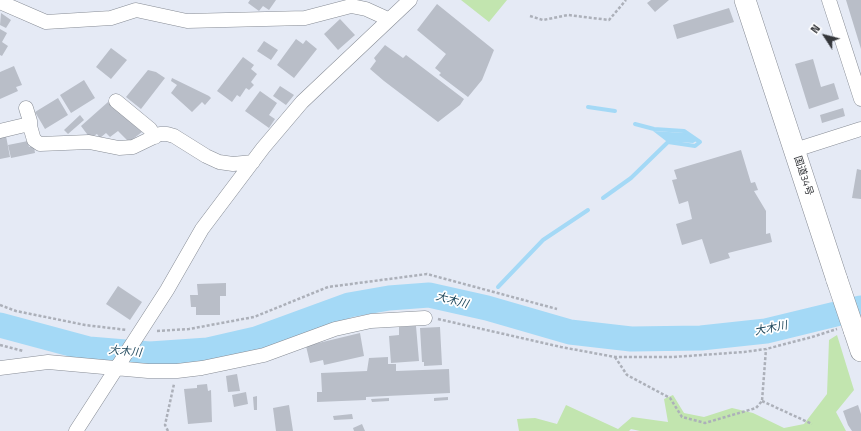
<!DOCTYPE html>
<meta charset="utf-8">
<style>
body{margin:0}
#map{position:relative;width:861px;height:431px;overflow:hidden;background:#e5eaf5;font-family:"Titillium Web",sans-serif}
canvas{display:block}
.north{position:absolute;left:805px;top:16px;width:40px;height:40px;-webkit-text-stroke:3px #fff;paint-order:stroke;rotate:306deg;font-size:11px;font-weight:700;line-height:16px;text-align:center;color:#34363a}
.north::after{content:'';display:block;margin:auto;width:14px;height:18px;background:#34363a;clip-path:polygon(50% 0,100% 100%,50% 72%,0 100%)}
</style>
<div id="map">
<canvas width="861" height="431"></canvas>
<div class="north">N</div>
</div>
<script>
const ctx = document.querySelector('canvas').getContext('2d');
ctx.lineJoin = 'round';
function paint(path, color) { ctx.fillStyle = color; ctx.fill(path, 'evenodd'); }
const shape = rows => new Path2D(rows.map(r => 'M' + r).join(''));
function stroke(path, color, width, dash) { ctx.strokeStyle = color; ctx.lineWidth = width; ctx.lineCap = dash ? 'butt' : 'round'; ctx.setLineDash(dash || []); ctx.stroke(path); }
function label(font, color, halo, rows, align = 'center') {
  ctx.font = font + ' "Titillium Web","Noto Sans JP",sans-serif'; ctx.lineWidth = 3.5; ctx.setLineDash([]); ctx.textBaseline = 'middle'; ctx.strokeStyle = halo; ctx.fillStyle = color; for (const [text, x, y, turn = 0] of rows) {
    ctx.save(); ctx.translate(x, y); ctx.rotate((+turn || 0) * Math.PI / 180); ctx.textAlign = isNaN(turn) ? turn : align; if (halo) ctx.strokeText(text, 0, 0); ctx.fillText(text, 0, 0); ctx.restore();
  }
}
const green = shape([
 [461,0,507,0,489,22],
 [837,335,854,390,836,412,846,431,640,431,631,429,629,431,519,431,517,419,535,418,557,424,566,405,618,429,632,417,668,422,664,399,673,395,684,413,704,417,732,408,753,413,784,428,804,424,827,394,829,340]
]);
const water = shape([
 [653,131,685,133,698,140,693,143,666,141]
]);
const stream = shape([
 [588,107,615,111],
 [603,198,631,178,668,142,695,146,700,142,684,131,654,129,635,124],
 [498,287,543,240,588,210]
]);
const river = shape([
 [0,325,89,349,150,354,208,350,256,339,349,305,389,298,429,295,487,308,570,332,631,339,701,338,766,331,861,308]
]);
const building = shape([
 [250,0,276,0,269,10,263,6,259,11,248,3],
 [651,0,669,0,655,12,647,3],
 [846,0,861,0,861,49],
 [437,4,494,50,482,80,468,97,439,75,441,73,435,68,446,54,417,30],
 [729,8,734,22,677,39,673,25],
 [1,13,11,20,6,28,0,25],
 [340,19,355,35,338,50,324,34],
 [0,29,7,33,2,42,8,46,2,56,0,55],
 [296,39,303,44,306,40,317,49,294,78,277,65],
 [264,41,278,50,271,60,257,51],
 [385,45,403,58,406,55,464,99,460,105,438,122,384,81,370,69,376,61,374,58],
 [111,48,127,60,111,79,96,67],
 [243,57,254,65,251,69,257,74,251,82,254,85,249,90,246,88,240,97,237,95,232,102,217,91],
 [813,59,821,87,834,83,839,99,809,109,795,64],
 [14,66,22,85,16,87,18,91,0,99,0,72],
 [148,70,156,72,165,78,141,109,126,97],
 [172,78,209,96,211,98,205,105,202,102,192,112,171,93,177,85,171,81],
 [84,80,95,98,71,113,60,95],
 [280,86,294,95,286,105,273,96],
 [260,91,277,103,269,115,275,119,269,128,245,111],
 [58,98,68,115,45,129,35,112],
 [108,102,142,132,129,142,118,131,110,137,106,133,100,138,97,134,90,138,81,126],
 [843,108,845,116,822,123,820,115],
 [80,115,84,120,68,134,64,130],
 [6,136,10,157,0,159,0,137],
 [28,141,29,147,34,146,35,153,11,158,8,145],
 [741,150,751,183,755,182,758,190,754,191,766,211,766,234,770,233,772,242,728,253,730,258,710,264,702,239,682,245,676,224,692,219,688,201,679,204,672,180,677,179,674,170],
 [857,169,861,170,861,199,852,198],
 [226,283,226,296,220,296,220,315,196,315,196,307,191,307,190,295,198,295,197,284],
 [118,286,142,302,130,320,106,304],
 [416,326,419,361,391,363,389,336,399,335,399,327],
 [440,327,442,365,424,366,424,362,422,362,420,328],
 [360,333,364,356,324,365,323,360,310,363,306,346],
 [388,357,388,364,396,364,396,371,449,369,450,393,366,397,366,400,317,402,317,392,322,392,321,373,367,371,369,358],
 [237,374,240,391,228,392,226,376],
 [207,384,208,391,211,390,212,422,188,424,184,389,197,388,197,385],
 [246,392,248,404,234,407,232,395],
 [257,396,257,410,254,410,253,397],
 [448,397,448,400,434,401,434,398],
 [389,398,389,401,372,402,371,399],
 [289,405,293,431,276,431,273,408],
 [858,405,861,414,861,431,852,431,848,425,843,411],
 [352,414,353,419,334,420,333,416],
 [362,424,365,431,354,431,353,428]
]);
const path = shape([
 [530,16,543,20,568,15,609,20,626,0],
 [0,305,16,311,85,325,127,330],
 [438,319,561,347,615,357,673,357,744,352,766,349,812,337,837,329],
 [157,331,189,329,254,317,328,287,427,274,557,309],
 [0,345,23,351],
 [615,357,627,375,670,398,682,417,705,423,756,408,762,401,766,349],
 [762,401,812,424],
 [168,431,165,425,174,384]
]);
const minor = shape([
 [829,0,861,99],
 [0,2,46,22,111,18,136,10,187,21,305,18,351,6,366,9,388,19],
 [116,101,150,129,155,137],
 [26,108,30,121,30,126],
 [0,131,25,125,30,126,34,140,40,144,89,142,119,148,133,147,160,134,167,134,174,136,206,156,219,162,233,164,253,162],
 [795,150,861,129],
 [0,368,48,362,148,371,177,371,202,368,264,355,335,329,371,321,425,318],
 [76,431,167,290,202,229,263,148,302,102,410,0]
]);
const highway = shape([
 [745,0,837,280],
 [854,330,861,351]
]);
const highwayBridge = shape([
 [837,280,854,330]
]);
const streetNames = [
 ["国道34号",803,176,72]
];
const waterNames = [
 ["大木川",452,301,15],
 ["大木川",771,329,-11],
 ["大木川",125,352,5]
];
paint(green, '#c2e5af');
paint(water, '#a4d9f6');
stroke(stream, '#a4d9f6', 4);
stroke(river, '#a4d9f6', 25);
paint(building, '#b9bec8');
stroke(minor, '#878c95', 15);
stroke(highway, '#878c95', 22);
stroke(path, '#acb0b9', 2.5, [3, 2]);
stroke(minor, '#fff', 14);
stroke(highway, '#fff', 21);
stroke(highwayBridge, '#878c95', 22, []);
stroke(highwayBridge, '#fff', 21);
label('10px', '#34363a', '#fff', streetNames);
label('italic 11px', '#1e475b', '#fff', waterNames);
</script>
